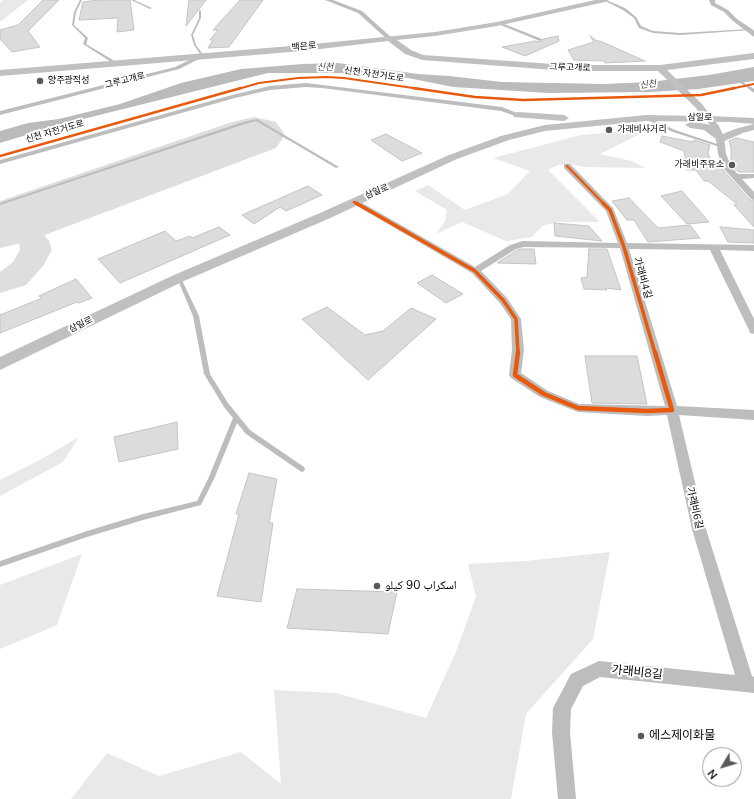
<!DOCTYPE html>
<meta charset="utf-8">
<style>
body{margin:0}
#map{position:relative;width:754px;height:799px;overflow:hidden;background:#fff;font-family:"Nunito Sans",sans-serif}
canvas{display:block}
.north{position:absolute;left:702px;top:747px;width:40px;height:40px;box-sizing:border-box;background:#fff;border:1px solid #999;border-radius:50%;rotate:232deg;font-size:11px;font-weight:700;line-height:16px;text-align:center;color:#000}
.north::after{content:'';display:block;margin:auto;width:14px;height:18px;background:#595959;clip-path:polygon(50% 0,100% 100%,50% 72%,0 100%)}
</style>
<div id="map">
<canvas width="754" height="799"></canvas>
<div class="north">N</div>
</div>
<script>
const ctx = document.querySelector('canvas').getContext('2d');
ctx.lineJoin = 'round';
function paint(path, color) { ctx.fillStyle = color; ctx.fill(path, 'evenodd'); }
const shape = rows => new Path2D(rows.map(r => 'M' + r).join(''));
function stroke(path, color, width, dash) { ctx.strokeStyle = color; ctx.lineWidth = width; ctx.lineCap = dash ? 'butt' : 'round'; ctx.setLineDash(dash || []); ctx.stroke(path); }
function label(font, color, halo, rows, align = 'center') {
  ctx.font = font + ' "Nunito Sans","Noto Naskh Arabic","Noto Sans KR",sans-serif'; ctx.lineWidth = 4; ctx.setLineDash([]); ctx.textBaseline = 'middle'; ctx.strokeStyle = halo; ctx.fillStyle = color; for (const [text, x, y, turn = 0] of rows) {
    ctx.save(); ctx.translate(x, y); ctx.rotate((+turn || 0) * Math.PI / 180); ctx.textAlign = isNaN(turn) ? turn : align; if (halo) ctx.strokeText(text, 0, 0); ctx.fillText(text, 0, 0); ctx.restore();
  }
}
const green = shape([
 [3,0,28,0,0,22,0,3],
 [650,129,600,154,632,161,645,168,584,167,570,164,558,165,548,170,600,222,557,222,542,226,532,237,506,241,462,222,436,234,445,221,447,210,415,191,428,185,465,210,508,194,530,171,493,158,581,135],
 [79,437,63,462,0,496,0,480,38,461],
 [610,552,593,639,526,714,511,799,71,799,107,753,159,776,241,752,281,784,274,690,336,693,426,718,455,654,476,597,468,564,525,561],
 [82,554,57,625,0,649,0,585]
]);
const water = shape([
 [338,63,418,74,449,76,502,82,604,84,649,82,709,75,754,67,754,81,698,89,650,92,549,93,453,87,408,78,367,73,268,73,59,125,0,143,0,131,28,123,59,119,120,104,181,83,241,69,303,64]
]);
const streamFar1 = shape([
 [738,80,751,89]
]);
const stream = shape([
 [750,88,754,91]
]);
const taxiway = shape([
 [17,211,27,214,49,241,52,250,43,266,26,285,0,293,0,272,13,262,20,250,19,242,2,220,7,214,17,211]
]);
const runway = shape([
 [254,117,276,122,285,135,276,148,26,242,0,248,0,201,232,122,254,117]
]);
const building = shape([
 [43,0,59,0,28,31,40,47,12,52,0,39,0,30,18,25,43,0],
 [98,0,130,0,134,30,117,32,118,18,79,20,83,2,98,0],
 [189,0,206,0,186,26,189,0],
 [240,0,263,0,229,47,208,48,213,40,210,40,218,30,213,30,240,0],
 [558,36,559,41,525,56,502,47,535,41,541,42,543,39,558,36],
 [590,36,597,41,600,41,645,61,605,63,604,61,574,60,568,50,594,42,590,36],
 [386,134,422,153,402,161,371,140,386,134],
 [662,136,693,142,694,140,710,145,708,153,712,163,720,164,723,170,750,200,754,201,754,227,734,205,737,204,708,181,704,181,696,170,687,170,684,151,660,142,662,136],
 [736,138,754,142,754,172,739,172,733,167,731,161,731,148,729,141,736,138],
 [308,186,322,195,286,211,280,207,254,224,242,215,308,186],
 [682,191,709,222,687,224,661,196,682,191],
 [629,198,658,228,690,225,700,238,648,242,634,220,627,220,612,201,629,198],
 [554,223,589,226,602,241,555,236,554,223],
 [219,227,230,235,120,283,98,259,165,231,176,241,190,236,192,238,219,227],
 [720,227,754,230,754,243,728,242,720,227],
 [521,249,534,249,536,264,497,263,517,250,521,249],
 [589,249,607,249,621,290,606,288,607,290,584,289,581,278,587,277,589,249],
 [432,275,463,294,446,303,417,283,432,275],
 [76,279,92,298,79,303,77,302,0,333,0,315,42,298,39,296,76,279],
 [327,307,365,335,383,331,411,308,436,319,368,380,302,319,327,307],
 [585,356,637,356,647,404,592,403,585,356],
 [177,422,178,449,119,462,114,437,177,422],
 [249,473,277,479,269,523,273,523,261,602,217,596,239,514,236,514,249,473],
 [297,589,397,592,388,634,287,628,297,589]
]);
const lane = shape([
 [80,0,82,0,76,12,74,25,88,38,86,44,118,63,118,65,116,65,83,44,85,38,72,25,74,12,80,0],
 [131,0,134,0,152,8,150,9,131,0],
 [603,0,606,0,625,8,636,17,641,26,653,31,680,33,750,29,751,30,680,35,653,33,639,28,634,18,623,10,603,0],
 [200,10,201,11,201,18,193,35,196,45,204,56,202,57,194,45,191,35,199,18,199,11,200,10],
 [499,22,542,39,542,40,540,41,498,24,499,22],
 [645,117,647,117,675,130,723,146,720,147,673,132,645,119,645,117],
 [257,119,339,167,336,168,256,121,245,124,0,205,0,203,243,122,257,119],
 [177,277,179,277,181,278,199,316,210,374,228,403,250,430,304,467,305,469,304,471,302,472,300,471,246,434,237,423,214,479,201,505,143,520,87,537,0,567,0,561,87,531,143,514,197,501,208,479,233,418,224,407,204,374,193,316,177,278,177,277]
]);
const street = shape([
 [325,0,333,0,362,11,393,39,388,40,358,13,325,0],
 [709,0,715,0,715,3,728,10,737,19,752,29,754,31,754,37,733,21,724,12,711,5,709,0],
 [200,55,205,56,179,69,0,115,0,111,175,67,200,55],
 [306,83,502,107,522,115,518,117,501,111,322,88,306,87,270,90,235,98,0,164,0,160,232,95,270,86,306,83],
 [705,116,711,116,719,126,724,137,726,154,732,168,738,174,754,174,754,178,742,179,754,192,754,200,751,199,724,169,718,154,716,137,712,127,704,118,705,116],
 [564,164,570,164,613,208,627,243,754,245,754,251,720,250,754,319,754,334,750,333,749,330,710,250,629,249,677,406,754,410,754,420,679,415,706,529,752,676,754,677,754,693,600,677,583,686,571,709,570,732,576,799,558,799,552,732,553,708,571,674,599,661,735,675,692,529,667,415,647,416,578,412,540,397,511,378,509,375,512,350,511,319,499,302,472,273,350,202,354,199,357,200,475,267,510,245,523,241,618,243,606,211,564,168,564,164],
 [524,247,620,248,665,406,579,404,548,391,521,373,524,350,521,319,507,298,481,271,516,249,524,247]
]);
const secondary = shape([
 [595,0,609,0,605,2,497,26,435,36,397,40,411,50,423,55,568,65,660,65,754,53,754,59,667,70,702,104,711,116,754,118,754,130,743,133,720,143,716,142,716,139,704,130,690,128,685,125,690,122,707,124,711,125,723,134,735,129,754,124,730,122,646,121,545,131,509,140,457,159,328,219,184,281,0,370,0,357,174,275,320,213,449,155,501,136,545,125,646,115,701,116,696,108,658,71,568,71,422,60,405,54,388,41,303,51,0,76,0,70,303,45,435,32,497,22,595,0],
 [518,112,564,115,569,118,564,121,514,117,513,115,514,113,518,112]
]);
const cyclewayFar3 = shape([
 [238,89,259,83,298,78,326,77,344,78,420,89],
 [730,89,754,84]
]);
const cyclewayFar2 = shape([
 [413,88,475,97,523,100,701,95,735,88],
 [0,156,241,88],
 [567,166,604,204],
 [354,202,357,204]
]);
const cyclewayFar1 = shape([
 [356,203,475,271,503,300,516,319,518,353],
 [603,203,610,210,624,247,655,353]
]);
const cycleway = shape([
 [518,352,515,375,544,394,578,408,647,411,672,410,655,352]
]);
const markers = [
 [40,81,4,"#595959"],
 [609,130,4,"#595959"],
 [732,165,4,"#595959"],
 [377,586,4,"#595959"],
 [641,736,4,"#595959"]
];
const farStreetnames = [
 ["백은로",304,47,-5],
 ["그루고개로",570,68,2],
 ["신천 자전거도로",374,75,8],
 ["그루고개로",125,81,-14],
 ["삼일로",700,118,1],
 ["신천 자전거도로",55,132,-16],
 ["삼일로",377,192,-23],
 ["삼일로",81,325,-26]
];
const farWaternames = [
 ["신천",325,68],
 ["신천",648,85,-7]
];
const farPoinames = [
 ["양주광적성",48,81],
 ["가래비사거리",617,130],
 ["가래비주유소",724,165,"right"]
];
const streetNames = [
 ["가래비4길",642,278,74],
 ["가래비6길",694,508,77]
];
const nearPoinames = [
 ["اسكراب 90 كيلو",385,586],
 ["에스제이화물",649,736]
];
const nearStreetnames = [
 ["가래비8길",637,673,6]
];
paint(green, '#e9e9e9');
paint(water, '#bbb');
stroke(streamFar1, '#bbb', 2);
stroke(stream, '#bbb', 3);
paint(taxiway, '#dedede');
paint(runway, '#dedede');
paint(building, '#dcdcdc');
stroke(building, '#c4c4c4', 1);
paint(lane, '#bdbdbd');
paint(street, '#bdbdbd');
paint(secondary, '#c0c0c0');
stroke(cyclewayFar3, '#e8590c', 2);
stroke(cyclewayFar2, '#e8590c', 2.5);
stroke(cyclewayFar1, '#e8590c', 3.5);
stroke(cycleway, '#e8590c', 4.5);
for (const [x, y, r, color] of markers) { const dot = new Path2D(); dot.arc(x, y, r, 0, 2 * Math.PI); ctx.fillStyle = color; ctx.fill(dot); stroke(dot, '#fff', 1.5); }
label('9px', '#000', '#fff', farStreetnames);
label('italic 9px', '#3f3f3f', '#fff', farWaternames);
label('9px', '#000', '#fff', farPoinames, 'left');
label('10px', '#000', '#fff', streetNames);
label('12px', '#000', '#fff', nearPoinames, 'left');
label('12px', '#000', '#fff', nearStreetnames);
</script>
